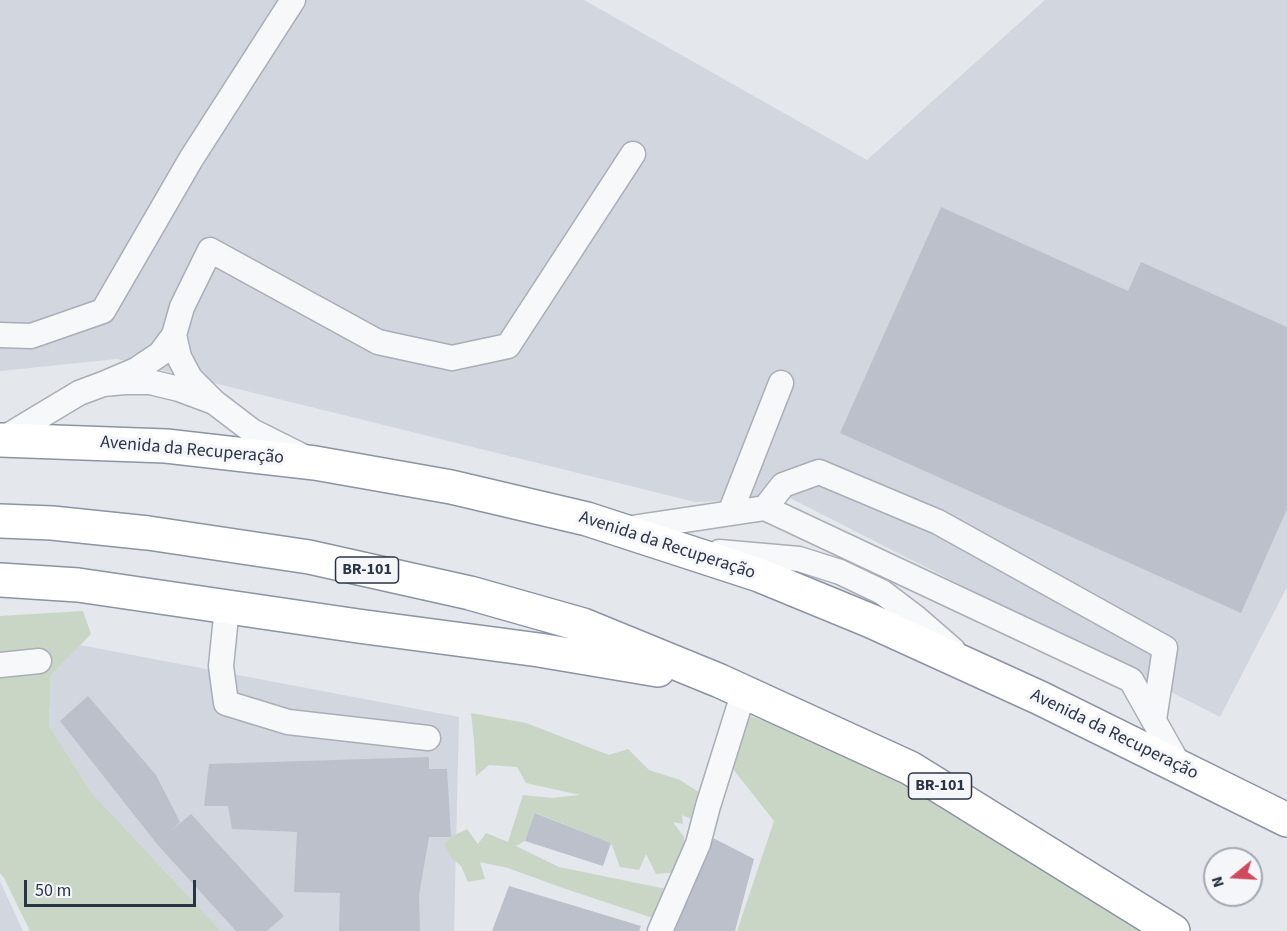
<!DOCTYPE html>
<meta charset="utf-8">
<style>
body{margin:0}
#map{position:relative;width:1287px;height:931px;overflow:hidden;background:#e4e7ec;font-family:"Source Sans 3",sans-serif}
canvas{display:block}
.north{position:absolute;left:1203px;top:847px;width:60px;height:60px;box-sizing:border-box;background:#f4f6f9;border:2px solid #a4a8b1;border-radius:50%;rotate:252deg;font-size:16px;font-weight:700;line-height:24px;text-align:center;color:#2b3445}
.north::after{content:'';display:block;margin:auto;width:21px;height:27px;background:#d1495b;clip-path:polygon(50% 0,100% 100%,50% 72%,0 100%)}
.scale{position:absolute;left:24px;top:880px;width:172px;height:27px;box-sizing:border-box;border:3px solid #2b3445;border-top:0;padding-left:8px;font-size:18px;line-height:21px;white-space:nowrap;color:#2b3445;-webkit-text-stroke:4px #f4f6f9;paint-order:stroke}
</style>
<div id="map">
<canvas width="1287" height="931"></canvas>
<div class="north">N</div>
<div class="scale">50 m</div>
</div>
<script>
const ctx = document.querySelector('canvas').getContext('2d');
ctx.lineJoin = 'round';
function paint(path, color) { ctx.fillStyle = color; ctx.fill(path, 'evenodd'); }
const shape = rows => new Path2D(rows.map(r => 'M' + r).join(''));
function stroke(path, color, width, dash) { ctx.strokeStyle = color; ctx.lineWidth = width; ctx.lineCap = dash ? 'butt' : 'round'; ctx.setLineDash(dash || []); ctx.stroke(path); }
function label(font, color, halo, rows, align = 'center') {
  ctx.font = font + ' "Source Sans 3",sans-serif'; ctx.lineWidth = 6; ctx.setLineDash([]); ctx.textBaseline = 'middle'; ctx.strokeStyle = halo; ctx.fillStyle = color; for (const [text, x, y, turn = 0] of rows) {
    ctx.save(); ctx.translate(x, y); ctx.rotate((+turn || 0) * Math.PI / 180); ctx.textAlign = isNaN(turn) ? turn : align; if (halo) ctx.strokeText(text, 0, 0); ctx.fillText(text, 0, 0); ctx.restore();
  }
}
const built = shape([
 [0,0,584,0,867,160,1045,0,1287,0,1287,587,1220,717,790,498,695,502,117,359,0,371],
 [80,645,459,717,454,931,221,931,92,793,49,726,51,675],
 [0,881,23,931,0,931]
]);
const green = shape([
 [83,611,91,634,51,675,49,726,92,793,221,931,30,931,4,878,0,873,0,616],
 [471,713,526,723,609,755,628,749,649,770,680,780,700,793,694,804,711,810,705,825,682,815,683,824,673,822,684,837,686,852,677,872,656,874,646,854,639,870,620,867,611,843,536,813,525,841,516,846,559,867,671,890,659,920,560,887,508,868,480,862,485,879,468,882,461,866,450,856,444,844,451,837,467,829,478,844,486,833,508,842,523,795,552,798,580,795,526,783,517,767,489,765,476,776,474,741],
 [750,716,845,749,1152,931,737,931,774,821,729,764]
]);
const building = shape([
 [941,207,1128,291,1141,262,1287,327,1287,509,1241,613,840,433],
 [88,696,156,775,180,822,171,831,191,814,284,916,267,931,236,931,157,844,60,721],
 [429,757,429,769,447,769,451,837,429,837,419,895,420,931,339,931,340,893,294,892,297,832,232,829,228,806,204,806,209,764],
 [535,813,611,843,603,866,525,841],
 [713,838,754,859,735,931,669,931,674,917],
 [509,886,641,926,639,931,492,931]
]);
const minor = shape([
 [0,335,31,336,103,311,191,159,293,0],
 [174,335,179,357,190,378,214,402,252,431,302,456],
 [103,384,136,370,160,354,174,335,182,307,210,250,378,342,452,358,508,346,633,154],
 [1,440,79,393,103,384,125,382,150,382,179,389,214,402],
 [765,508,783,485,819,472,938,522,1165,648,1154,720],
 [730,513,781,383],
 [625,529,765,508,1131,680,1180,767],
 [719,552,799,559,840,572,882,592,915,617,953,650],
 [227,607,221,666,226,703,288,722,428,738],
 [0,665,39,661],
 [660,931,698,844,708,806,744,691]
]);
const highway = shape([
 [0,440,166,446,315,463,451,487,587,519,759,575,871,621,1040,698,1287,820],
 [0,521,52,523,148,533,309,557,470,593,583,625,720,681,910,768,1173,931],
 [0,580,78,585,358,626,539,650,658,670]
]);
const shields = [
 [367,570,63],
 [940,786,63]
];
const shieldNames = [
 ["BR-101",367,570],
 ["BR-101",940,786]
];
const streetNames = [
 ["Avenida da Recuperação",192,451,5],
 ["Avenida da Recuperação",667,546,18],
 ["Avenida da Recuperação",1114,735,26]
];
paint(built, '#d2d6de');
paint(green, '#c9d6c5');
paint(building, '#bbc0ca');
stroke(minor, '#a9aeb7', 27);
stroke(highway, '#8b94a3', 36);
stroke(minor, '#f7f8fa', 24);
stroke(highway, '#fff', 33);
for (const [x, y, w] of shields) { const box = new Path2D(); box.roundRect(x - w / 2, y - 13, w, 26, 4.5); ctx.fillStyle = '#f4f6f9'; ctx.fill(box); stroke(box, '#2b3445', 1.5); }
label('bold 16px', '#2b3445', null, shieldNames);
label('18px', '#2b3445', '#f4f6f9', streetNames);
</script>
